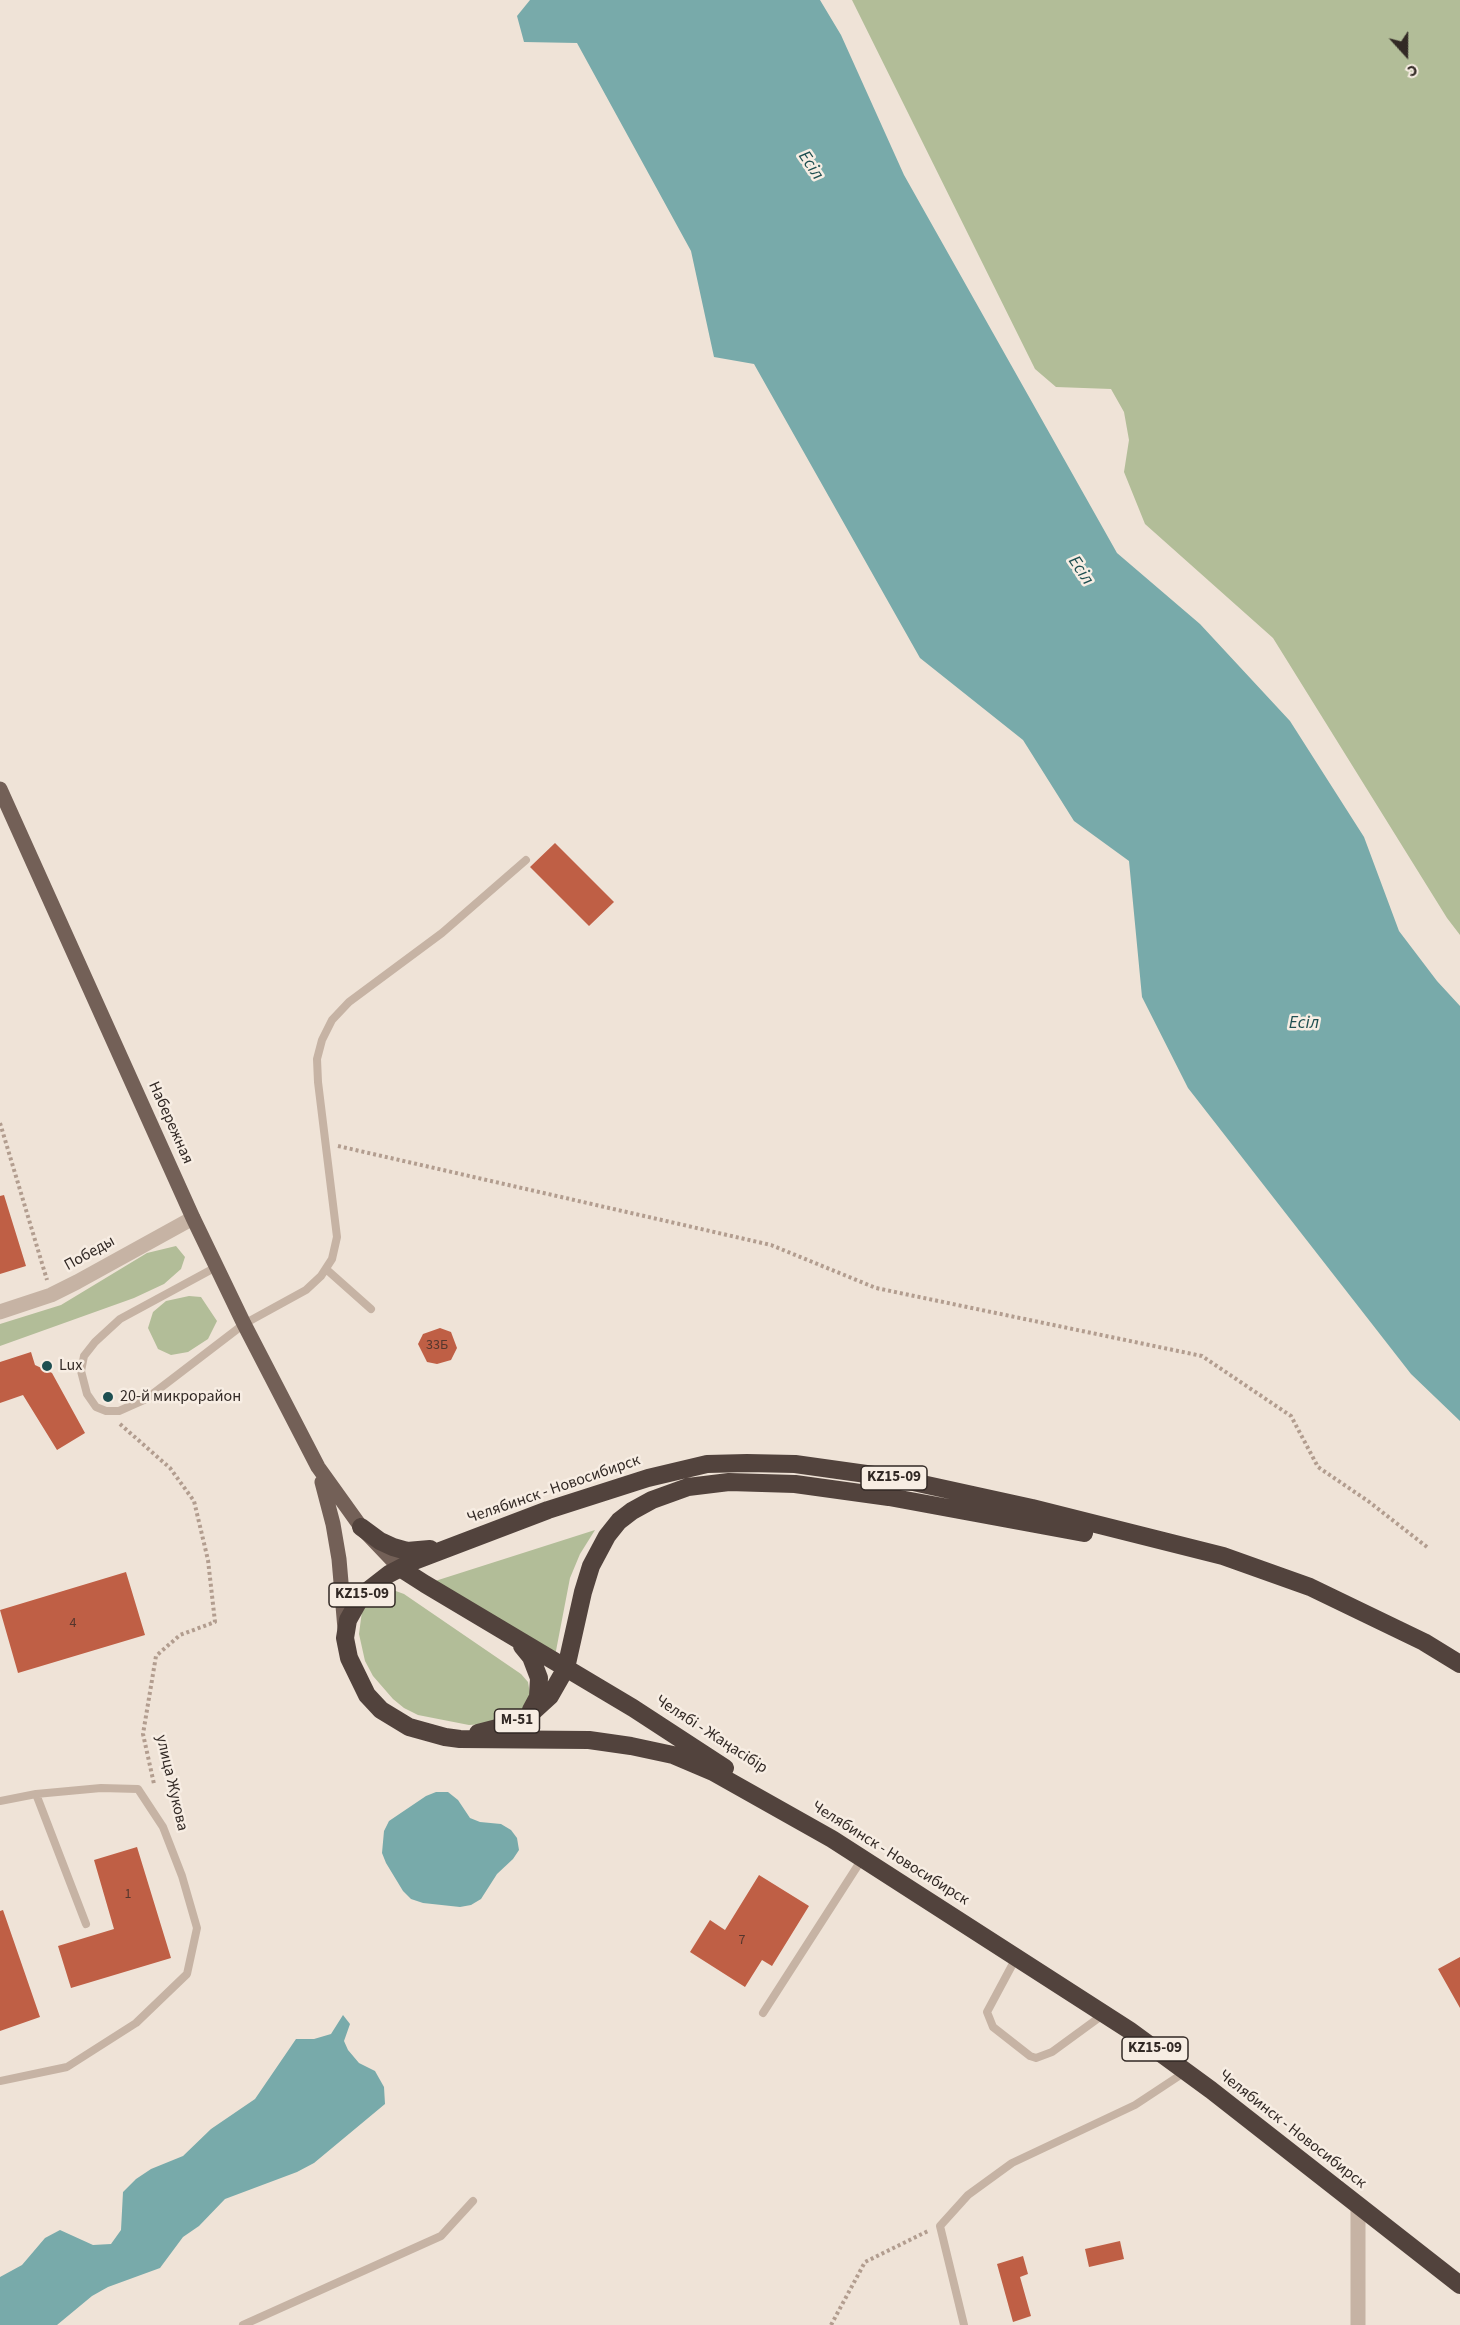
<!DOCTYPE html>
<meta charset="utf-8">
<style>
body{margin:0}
#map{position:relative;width:1460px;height:2325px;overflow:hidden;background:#efe3d7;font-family:"Source Sans 3",sans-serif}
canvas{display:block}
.north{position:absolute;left:1376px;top:24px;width:60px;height:60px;-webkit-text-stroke:4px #f7ede3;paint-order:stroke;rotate:159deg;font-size:16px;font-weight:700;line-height:24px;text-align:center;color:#322925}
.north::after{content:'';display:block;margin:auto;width:21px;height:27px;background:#322925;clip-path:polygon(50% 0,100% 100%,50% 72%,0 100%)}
</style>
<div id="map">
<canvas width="1460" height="2325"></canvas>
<div class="north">С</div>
</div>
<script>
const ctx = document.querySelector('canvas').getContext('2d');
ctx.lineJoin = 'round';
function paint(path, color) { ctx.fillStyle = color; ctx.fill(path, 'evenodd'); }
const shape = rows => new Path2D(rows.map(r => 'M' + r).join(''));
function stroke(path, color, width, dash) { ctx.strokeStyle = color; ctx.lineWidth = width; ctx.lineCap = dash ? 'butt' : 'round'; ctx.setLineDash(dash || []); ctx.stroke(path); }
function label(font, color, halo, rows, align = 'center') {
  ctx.font = font + ' "Source Sans 3",sans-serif'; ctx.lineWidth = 5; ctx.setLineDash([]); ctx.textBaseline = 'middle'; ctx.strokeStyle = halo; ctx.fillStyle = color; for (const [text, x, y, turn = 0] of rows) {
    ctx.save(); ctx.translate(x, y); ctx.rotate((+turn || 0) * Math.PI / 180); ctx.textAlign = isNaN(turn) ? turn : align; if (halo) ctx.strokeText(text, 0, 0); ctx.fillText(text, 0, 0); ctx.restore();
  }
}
const green = shape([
 [852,0,1460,0,1460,935,1447,918,1273,638,1145,524,1124,472,1129,440,1124,412,1111,389,1056,387,1035,369],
 [176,1246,185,1257,181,1269,164,1284,134,1298,0,1346,0,1324,61,1305,147,1253],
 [189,1296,201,1297,217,1321,208,1339,188,1352,171,1355,158,1349,148,1328,153,1312,166,1301],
 [595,1530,580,1554,570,1578,555,1656,432,1582],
 [393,1590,404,1594,521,1674,528,1682,531,1700,521,1713,484,1724,469,1725,418,1715,404,1708,393,1699,373,1676,365,1661,359,1634,362,1611,367,1603,377,1594]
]);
const water = shape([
 [530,0,820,0,841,35,904,175,1117,553,1200,624,1290,721,1364,837,1399,931,1437,981,1460,1006,1460,1421,1411,1374,1188,1088,1142,997,1129,861,1074,821,1023,740,920,658,754,364,714,357,691,251,577,43,524,42,517,16],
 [436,1792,448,1792,458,1800,470,1818,480,1822,501,1824,511,1830,517,1838,519,1850,513,1859,497,1874,481,1899,471,1905,460,1907,423,1903,411,1899,403,1891,386,1863,382,1853,384,1831,389,1821,426,1796],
 [343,2015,350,2024,344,2041,348,2050,359,2063,375,2071,384,2087,385,2104,314,2163,297,2172,225,2199,199,2226,183,2237,160,2268,108,2287,92,2296,57,2325,0,2325,0,2277,22,2265,45,2238,60,2230,93,2245,111,2244,121,2230,123,2192,136,2179,151,2169,183,2156,211,2129,255,2099,296,2039,314,2039,331,2034]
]);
const building = shape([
 [555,843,614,902,589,926,530,867],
 [4,1195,26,1266,0,1274,0,1196],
 [440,1328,451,1332,457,1348,451,1360,437,1364,427,1362,418,1344,423,1334],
 [31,1352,35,1365,52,1373,85,1433,57,1450,23,1395,0,1403,0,1362],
 [126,1572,145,1635,18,1673,0,1610],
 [137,1847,171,1958,71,1988,58,1946,114,1929,94,1860],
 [759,1875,809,1906,772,1966,762,1960,745,1987,690,1952,710,1920,725,1930],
 [3,1910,40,2017,0,2031,0,1911],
 [1460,1957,1460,2008,1438,1969],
 [1120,2241,1124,2259,1089,2267,1085,2249],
 [1023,2256,1028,2274,1020,2277,1031,2316,1013,2322,997,2264]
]);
const path = shape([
 [0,1123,47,1280],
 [338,1146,771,1245,876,1288,1202,1356,1291,1416,1318,1467,1368,1501,1427,1547],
 [120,1424,170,1468,194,1501,208,1560,215,1622,180,1635,156,1656,143,1734,154,1784],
 [831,2325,865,2262,928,2231]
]);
const lane = shape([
 [218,1266,120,1319,95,1342,84,1356,81,1371,87,1394,96,1407,106,1411,119,1411,146,1399,244,1324,306,1290,321,1276,332,1259,337,1237,318,1082,317,1059,322,1040,332,1020,349,1002,442,933,526,860],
 [326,1269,371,1309],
 [0,1801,36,1794,86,1924],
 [1017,1956,987,2012,993,2027,1030,2056,1036,2058,1052,2052,1104,2014],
 [763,2013,862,1859],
 [0,2081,67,2067,136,2023,187,1974,197,1928,182,1876,163,1827,138,1789,101,1788,36,1794],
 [243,2325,441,2236,473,2201],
 [964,2325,940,2226,968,2195,1012,2163,1135,2105,1185,2072]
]);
const street = shape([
 [0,1312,51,1295,77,1282,193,1218],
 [1358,2325,1358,2205]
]);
const primary = shape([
 [0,789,193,1218,244,1324,318,1467,361,1527,400,1568],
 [322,1482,333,1524,339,1559,345,1629]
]);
const highway = shape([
 [361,1527,380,1541,393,1547,407,1551,430,1549],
 [400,1568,425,1584,633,1708,725,1768],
 [522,1646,531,1657,539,1678,538,1697,531,1710],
 [1460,1664,1424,1642,1310,1587,1223,1556,1032,1508,895,1478,795,1464,747,1463,707,1464,648,1478,548,1510,414,1561,389,1574,362,1595,348,1620,345,1638,349,1658,367,1695,381,1710,409,1727,445,1737,460,1739,589,1740,631,1746,673,1755,713,1772,832,1839,1129,2030,1211,2090,1460,2285],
 [478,1733,505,1726,527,1717,550,1696,566,1668,583,1592,591,1566,607,1536,619,1521,632,1511,652,1500,688,1487,729,1482,795,1484,889,1497,1084,1533]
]);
const markers = [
 [47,1366,6,"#1e4f51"],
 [108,1397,6,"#1e4f51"]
];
const numberNames = [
 ["33Б",437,1346],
 ["4",73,1624],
 ["1",128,1895],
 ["7",742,1941]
];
const shields = [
 [894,1478,66],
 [362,1595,66],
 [517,1721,45],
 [1155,2049,66]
];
const shieldNames = [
 ["KZ15-09",894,1478],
 ["KZ15-09",362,1595],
 ["M-51",517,1721],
 ["KZ15-09",1155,2049]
];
const streetNames = [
 ["Набережная",170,1123,66],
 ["Победы",90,1254,-29],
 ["Челябинск - Новосибирск",554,1490,-19],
 ["Челябі - Жаңасібір",711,1735,33],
 ["улица Жукова",171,1783,77],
 ["Челябинск - Новосибирск",890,1854,32],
 ["Челябинск - Новосибирск",1292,2130,38]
];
const poiNames = [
 ["Lux",59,1366],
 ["20-й микрорайон",120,1397]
];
const waterNames = [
 ["Есіл",810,166,56],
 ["Есіл",1080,571,56],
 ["Есіл",1304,1024]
];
paint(green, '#b2bd98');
paint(water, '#78aaaa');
paint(building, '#bf5f45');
stroke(path, '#b29d8f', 4, [3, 3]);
stroke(lane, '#c6b3a4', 8);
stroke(street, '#c6b3a4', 15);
stroke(primary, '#736057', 15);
stroke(highway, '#52433d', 18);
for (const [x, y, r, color] of markers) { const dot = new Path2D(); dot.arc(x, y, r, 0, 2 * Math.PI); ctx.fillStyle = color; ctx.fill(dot); stroke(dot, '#f7ede3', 2); }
label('14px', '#55362d', null, numberNames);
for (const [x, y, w] of shields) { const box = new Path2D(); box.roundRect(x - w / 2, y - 12, w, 24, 4.5); ctx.fillStyle = '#f7ede3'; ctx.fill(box); stroke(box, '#322925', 1.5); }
label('bold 15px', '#322925', null, shieldNames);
label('16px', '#322925', '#f7ede3', streetNames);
label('16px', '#322925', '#f7ede3', poiNames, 'left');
label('italic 18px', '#1e4f51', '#f7ede3', waterNames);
</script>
